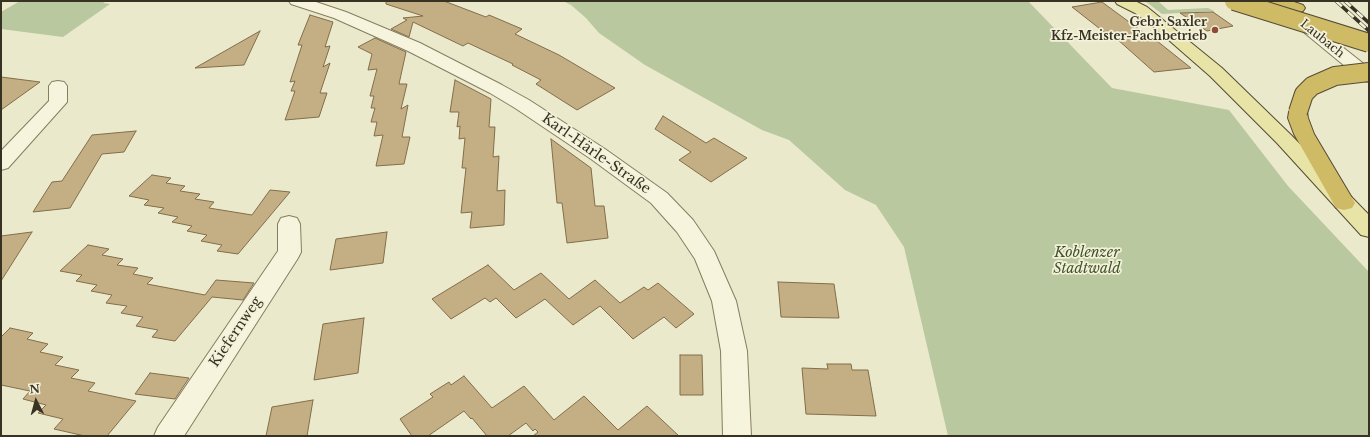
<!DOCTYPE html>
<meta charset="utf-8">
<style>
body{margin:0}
#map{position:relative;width:1370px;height:437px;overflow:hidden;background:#eae9cb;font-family:"Libre Baskerville",serif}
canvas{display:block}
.frame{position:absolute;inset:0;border:2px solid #383222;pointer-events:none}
.north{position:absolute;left:16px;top:381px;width:40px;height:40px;-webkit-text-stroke:3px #f3f1d9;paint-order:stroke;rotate:354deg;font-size:11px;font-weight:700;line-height:16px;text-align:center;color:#383222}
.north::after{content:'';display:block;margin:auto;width:14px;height:18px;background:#383222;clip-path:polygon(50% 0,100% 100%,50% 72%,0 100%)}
</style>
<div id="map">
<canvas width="1370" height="437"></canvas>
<div class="frame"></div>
<div class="north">N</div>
</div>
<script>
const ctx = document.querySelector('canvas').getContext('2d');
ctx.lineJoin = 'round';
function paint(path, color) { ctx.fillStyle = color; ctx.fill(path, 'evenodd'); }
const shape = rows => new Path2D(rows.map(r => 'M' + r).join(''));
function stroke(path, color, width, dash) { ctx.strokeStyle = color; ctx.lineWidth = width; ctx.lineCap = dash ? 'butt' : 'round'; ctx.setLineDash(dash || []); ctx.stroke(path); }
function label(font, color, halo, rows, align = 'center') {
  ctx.font = font + ' "Libre Baskerville",serif'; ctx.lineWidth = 3.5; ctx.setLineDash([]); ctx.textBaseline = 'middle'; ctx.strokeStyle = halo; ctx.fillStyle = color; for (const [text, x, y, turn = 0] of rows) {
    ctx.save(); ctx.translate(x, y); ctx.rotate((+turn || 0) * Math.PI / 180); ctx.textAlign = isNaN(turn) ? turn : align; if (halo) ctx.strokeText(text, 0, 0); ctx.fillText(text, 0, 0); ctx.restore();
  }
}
const green = shape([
 [20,1,106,1,103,3,110,4,63,37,1,29,1,12],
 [563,1,1028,1,1112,88,1229,110,1288,186,1369,272,1369,436,948,436,904,247,876,205,845,190,789,140,762,130,645,65,599,33,586,18,571,5],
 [1145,1,1158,1,1168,10,1208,8,1214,11,1162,14]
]);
const building = shape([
 [386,1,444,1,486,17,489,15,522,29,515,34,559,55,615,88,577,110,536,84,541,80,512,65,513,64,468,43,463,46,413,22,409,37,391,29,407,20,403,18,423,16,386,4,386,1],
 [1102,2,1155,41,1157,41,1191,68,1154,72,1108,31,1104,32,1072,7,1102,2],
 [1213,12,1233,26,1207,31,1180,13,1213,12],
 [310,15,333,22,325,47,330,46,323,67,330,63,320,93,327,93,319,117,285,120,295,91,291,91,295,81,290,82,302,45,298,45,310,15],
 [260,31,244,65,195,68,260,31],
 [375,38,406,52,399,84,407,84,401,109,408,105,402,137,410,137,404,164,376,166,383,135,374,136,377,122,371,122,375,108,371,108,374,96,370,96,377,69,368,70,372,54,358,47,375,38],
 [1,77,40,82,1,110,1,77],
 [455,80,491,99,489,127,495,127,493,157,499,156,497,191,505,190,504,225,470,228,472,212,461,213,466,168,462,168,465,138,459,139,460,126,457,127,459,112,450,112,455,80],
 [663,116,706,143,714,138,747,158,711,182,679,160,691,152,655,129,663,116],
 [136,131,124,152,102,154,70,208,33,212,52,182,62,181,92,135,136,131],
 [551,139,591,168,595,206,604,206,608,238,567,243,562,203,557,203,551,139],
 [152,175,171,178,166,183,185,186,180,191,200,194,195,199,214,202,209,208,252,215,270,190,290,192,238,254,217,251,222,245,201,241,207,235,187,231,192,226,172,222,178,217,158,213,164,208,144,205,149,200,129,196,152,175],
 [32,232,1,281,1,236,32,232],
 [387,232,383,263,330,270,336,239,387,232],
 [88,245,109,249,102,255,123,259,117,265,138,268,133,274,153,278,147,284,205,295,216,280,254,283,243,300,212,297,175,341,152,337,158,330,136,326,143,317,121,313,127,306,106,303,112,295,91,291,97,285,76,281,82,275,60,271,88,245],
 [488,265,514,290,541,273,569,299,595,280,620,303,644,287,648,290,658,283,694,314,676,328,664,317,633,339,600,306,573,325,545,299,516,318,496,298,490,302,485,298,451,319,432,299,488,265],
 [778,282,834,284,839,318,781,317,778,282],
 [364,318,358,373,314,380,323,324,364,318],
 [10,328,33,333,27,339,48,344,40,352,63,357,55,365,79,370,71,378,95,383,88,391,136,401,107,436,85,436,54,429,63,419,38,413,46,405,23,399,30,391,1,385,1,337,10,328],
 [680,355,702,355,703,395,680,395,680,355],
 [827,364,851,364,852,370,868,370,876,416,806,414,802,368,828,369,827,364],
 [150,373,189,378,175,399,135,394,150,373],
 [464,376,492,408,524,386,554,420,584,396,618,430,647,406,679,436,533,436,538,432,535,429,533,431,526,423,508,436,487,436,472,418,471,419,464,411,428,436,412,436,400,419,433,397,430,394,449,382,451,385,464,376],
 [313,400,307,436,266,436,272,407,313,400]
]);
const minor = shape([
 [289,1,313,1,346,12,420,43,502,85,529,100,605,149,667,193,693,220,714,251,736,301,747,351,751,436,723,436,721,351,712,301,695,259,677,232,651,203,591,159,515,108,490,93,408,51,334,18,291,4,289,1],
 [1266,1,1284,1,1369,68,1369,82,1363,81,1266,1],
 [58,81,64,82,67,86,67,102,8,168,1,170,1,151,49,101,49,86,52,82,58,81],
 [289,216,297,218,300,224,301,252,298,258,184,436,154,436,158,427,278,251,278,224,281,218,289,216]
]);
const major = shape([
 [1115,1,1135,1,1147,7,1222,68,1291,135,1369,215,1369,237,1361,235,1277,143,1210,76,1155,28,1135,13,1117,4,1115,1]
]);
const highway = shape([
 [1267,1,1291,1,1303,5,1305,8,1303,11,1297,13,1269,4,1267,1],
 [1298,106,1305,108,1307,112,1308,118,1314,134,1355,203,1352,208,1344,210,1336,208,1294,134,1288,118,1289,112,1291,108,1298,106]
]);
const rail = shape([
 [1336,1,1369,31],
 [1345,1,1369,23]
]);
const highwayBridge = shape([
 [1234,1,1369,43],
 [1298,112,1304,94,1312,86,1335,76,1369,72]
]);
const markers = [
 [1215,30,4,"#8e4c37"]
];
const farPoinames = [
 ["Gebr. Saxler",1207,23],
 ["Kfz-Meister-Fachbetrieb",1207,37]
];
const farStreetnames = [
 ["Laubach",1322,39,39]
];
const streetNames = [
 ["Karl-Härle-Straße",596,154,35],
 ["Kiefernweg",236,332,-56]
];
const parkNames = [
 ["Koblenzer",1087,253],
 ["Stadtwald",1087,269]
];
paint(green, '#b9c89f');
paint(building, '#c4af85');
stroke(building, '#826d49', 1);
stroke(minor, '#857d61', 2);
stroke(major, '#544b34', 2);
stroke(highway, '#544b34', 2);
paint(minor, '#f6f4dd');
paint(major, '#e8e4a8');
paint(highway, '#cfba66');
stroke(rail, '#383222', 3.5);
stroke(rail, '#f3f1d9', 2.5, [8]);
stroke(highwayBridge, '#544b34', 20, []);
stroke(highwayBridge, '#cfba66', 18);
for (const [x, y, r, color] of markers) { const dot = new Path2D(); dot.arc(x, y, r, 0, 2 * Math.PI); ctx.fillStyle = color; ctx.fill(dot); stroke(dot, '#f3f1d9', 1.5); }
label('bold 12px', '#383222', '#f3f1d9', farPoinames, 'right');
label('12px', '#383222', '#f3f1d9', farStreetnames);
label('14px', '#383222', '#f3f1d9', streetNames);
label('italic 14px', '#3f522b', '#f3f1d9', parkNames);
</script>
